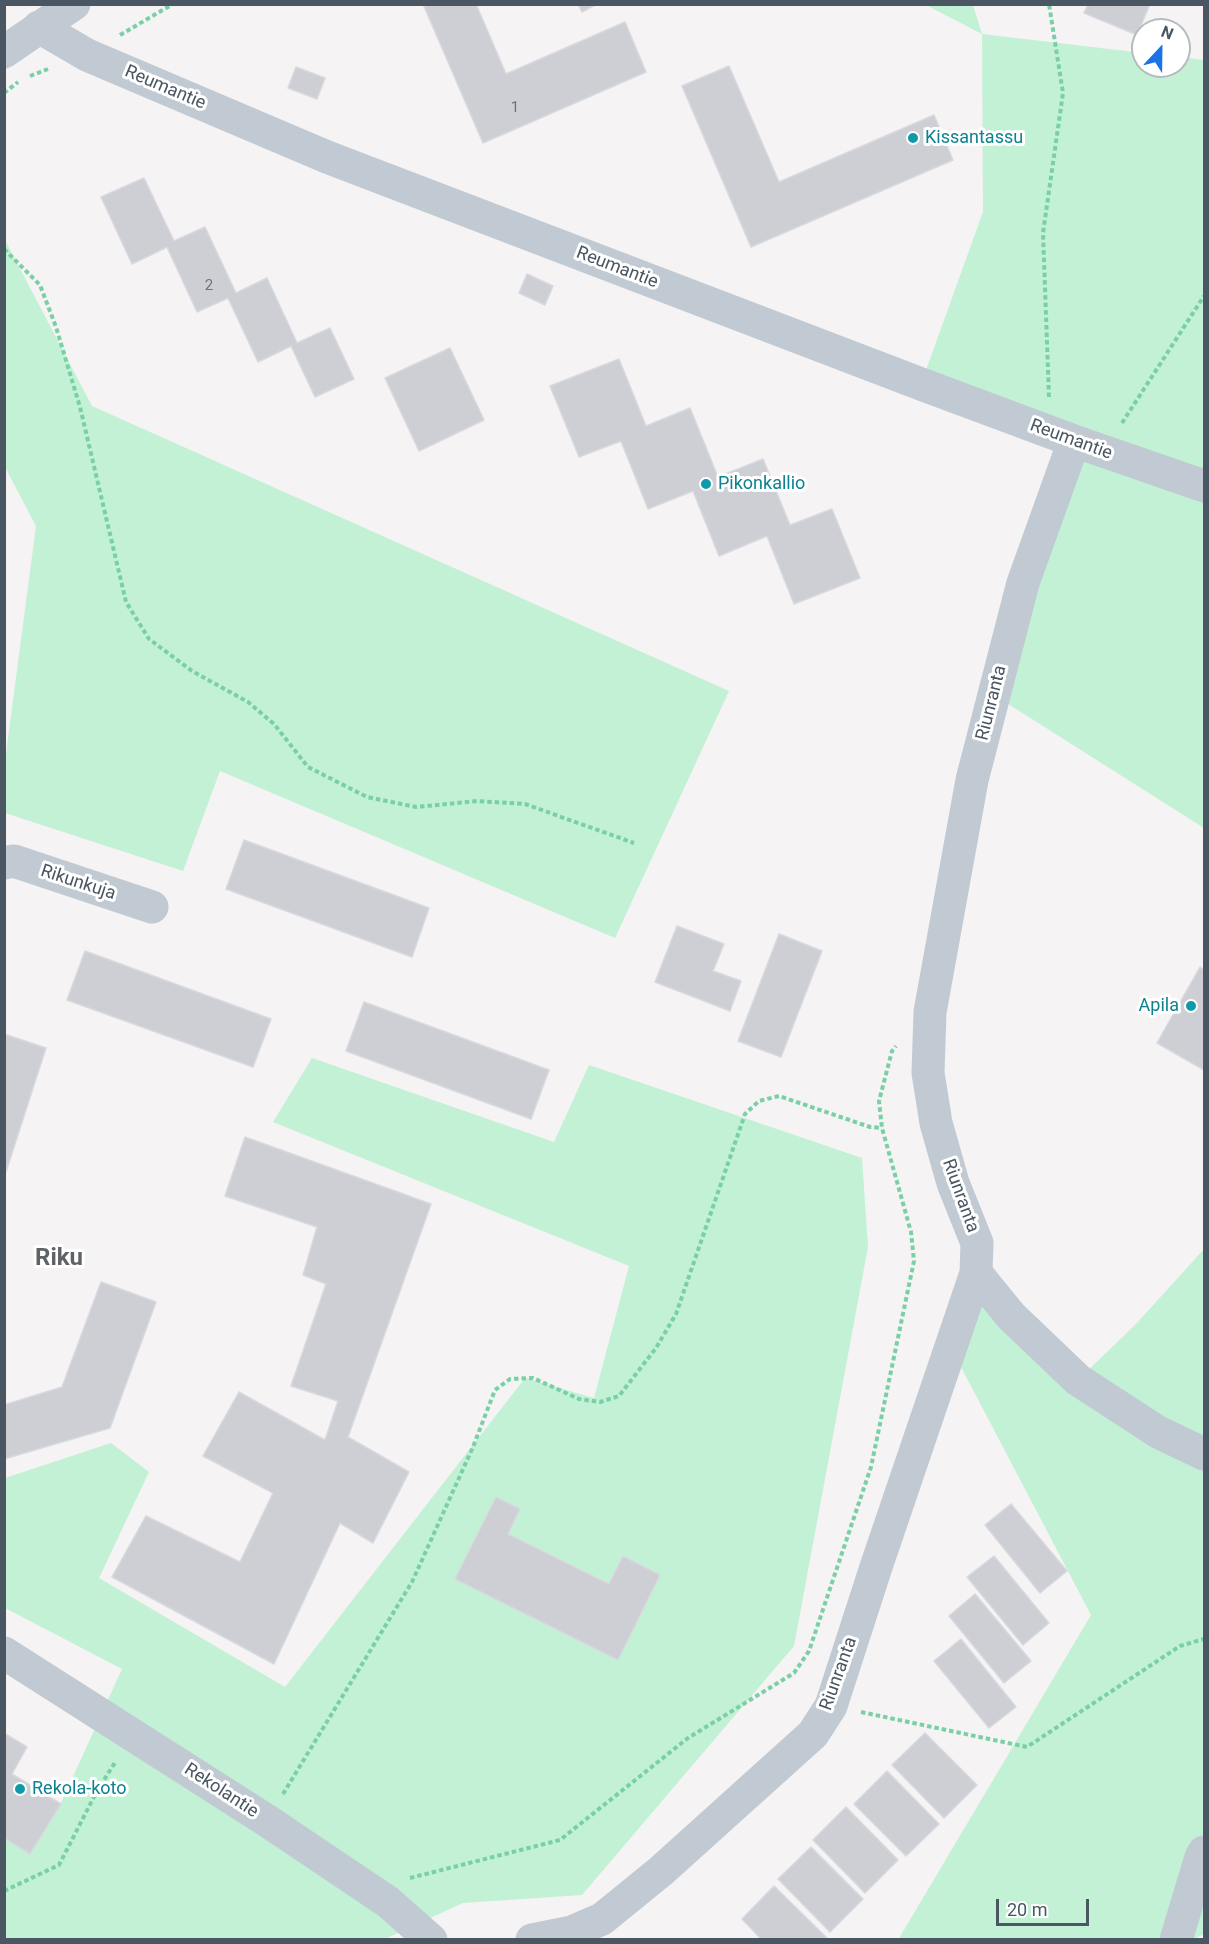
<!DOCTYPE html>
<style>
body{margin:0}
#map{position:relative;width:1209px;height:1944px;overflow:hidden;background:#f5f3f3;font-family:Roboto,sans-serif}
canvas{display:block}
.frame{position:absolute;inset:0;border:6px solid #4a5661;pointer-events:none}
.north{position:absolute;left:1131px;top:18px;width:60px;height:60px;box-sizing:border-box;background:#fff;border:2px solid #b7bbc0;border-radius:50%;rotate:22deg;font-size:16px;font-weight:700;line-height:24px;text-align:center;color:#4a5661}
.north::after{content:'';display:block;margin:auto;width:21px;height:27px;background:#1a73e8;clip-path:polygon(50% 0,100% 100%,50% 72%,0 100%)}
.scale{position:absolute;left:996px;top:1899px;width:93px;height:27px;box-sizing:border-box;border:3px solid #4a5661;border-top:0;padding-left:8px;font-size:18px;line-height:21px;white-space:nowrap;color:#4a5661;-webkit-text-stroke:4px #fff;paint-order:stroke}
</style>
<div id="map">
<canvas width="1209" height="1944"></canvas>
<div class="frame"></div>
<div class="north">N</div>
<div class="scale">20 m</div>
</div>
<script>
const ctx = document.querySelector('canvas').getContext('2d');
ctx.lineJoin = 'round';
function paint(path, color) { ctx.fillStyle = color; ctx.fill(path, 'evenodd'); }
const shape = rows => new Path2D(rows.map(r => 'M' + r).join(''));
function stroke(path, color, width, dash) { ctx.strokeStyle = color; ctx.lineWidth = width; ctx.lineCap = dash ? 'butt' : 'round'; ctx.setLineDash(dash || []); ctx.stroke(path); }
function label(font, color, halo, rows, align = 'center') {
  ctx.font = font + ' Roboto,sans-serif'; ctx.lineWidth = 6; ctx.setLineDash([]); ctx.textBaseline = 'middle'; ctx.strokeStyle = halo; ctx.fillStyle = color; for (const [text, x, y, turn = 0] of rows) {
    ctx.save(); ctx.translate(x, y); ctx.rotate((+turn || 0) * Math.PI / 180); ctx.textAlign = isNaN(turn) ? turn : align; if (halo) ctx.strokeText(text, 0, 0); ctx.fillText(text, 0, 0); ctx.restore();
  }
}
const green = shape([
 [926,5,973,5,982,34,1143,53,1143,66,1179,66,1179,57,1204,60,1204,828,994,695,1073,444,921,384,983,212,982,34],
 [5,240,92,406,729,691,615,938,220,771,183,871,5,813,5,761,36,526,5,467],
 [312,1058,554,1142,589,1065,862,1158,868,1247,794,1646,582,1895,463,1903,385,1939,5,1939,4,1780,61,1803,122,1669,5,1608,5,1478,111,1443,149,1472,99,1578,285,1687,525,1378,594,1398,629,1266,273,1122],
 [1204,1249,1204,1934,1192,1940,898,1940,1091,1615,950,1346,976,1273,1078,1380,1137,1323]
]);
const building = shape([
 [423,4,476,4,506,74,625,22,646,72,483,143,423,4],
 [578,4,597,4,582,12,578,4],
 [1088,4,1150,4,1137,35,1084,13,1088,4],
 [729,66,779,182,934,115,953,160,751,247,682,86,729,66],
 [296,67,325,78,317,99,288,88,296,67],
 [144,178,174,241,205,227,236,293,267,278,297,343,330,328,354,379,315,397,291,346,258,362,228,298,197,312,167,247,132,264,101,197,144,178],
 [527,274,553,286,545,305,519,293,527,274],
 [450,348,484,420,419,451,385,378,450,348],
 [619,359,646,426,690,408,718,477,763,459,790,525,832,509,860,578,794,604,767,536,719,556,693,491,648,509,621,441,579,457,550,386,619,359],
 [244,840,429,908,412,957,226,889,244,840],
 [677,926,724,944,713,971,741,981,730,1011,655,982,677,926],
 [779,934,822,951,781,1057,738,1041,779,934],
 [85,951,271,1019,253,1067,67,1000,85,951],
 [1200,967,1204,970,1204,1070,1157,1043,1200,967],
 [364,1002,549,1070,531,1119,346,1051,364,1002],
 [4,1034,46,1048,4,1178,4,1034],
 [245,1137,431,1204,348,1437,409,1472,373,1543,340,1523,274,1664,112,1577,146,1516,240,1562,273,1493,203,1456,239,1392,325,1440,338,1401,291,1386,326,1284,303,1275,317,1227,225,1196,245,1137],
 [101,1282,156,1302,110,1428,4,1459,4,1405,62,1387,101,1282],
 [496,1497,520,1509,508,1534,609,1584,623,1556,660,1575,618,1660,455,1579,496,1497],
 [1011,1504,1067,1571,1040,1593,985,1525,1011,1504],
 [994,1556,1049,1623,1023,1645,967,1577,994,1556],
 [975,1594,1031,1661,1004,1683,949,1616,975,1594],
 [961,1639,1016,1707,989,1728,934,1661,961,1639],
 [4,1733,27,1747,12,1774,61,1804,30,1854,4,1838,4,1733],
 [925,1733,977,1785,944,1818,892,1765,925,1733],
 [887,1771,939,1824,906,1856,854,1804,887,1771],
 [846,1807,898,1860,865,1893,813,1840,846,1807],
 [811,1847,863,1899,830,1932,778,1879,811,1847],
 [774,1886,827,1938,826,1940,762,1940,742,1919,774,1886]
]);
const path = shape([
 [120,35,173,4],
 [30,76,48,69],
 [4,93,18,82],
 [4,249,40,285,56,327,80,407,126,602,149,639,192,671,248,702,274,724,308,767,367,797,416,807,477,801,525,804,634,843],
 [1049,397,1043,233,1063,93,1049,4],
 [1122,423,1204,296],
 [861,1712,1027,1747,1180,1646,1204,1639],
 [283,1794,412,1582,473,1447,495,1390,510,1379,533,1378,579,1399,600,1402,619,1396,656,1348,676,1314,745,1114,759,1101,779,1096,870,1127,882,1128],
 [410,1878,560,1840,688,1738,794,1673,809,1651,871,1467,914,1261,911,1232,882,1128,879,1101,892,1051,896,1046],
 [4,1891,59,1865,97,1791,116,1761]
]);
const minor = shape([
 [39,27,87,55,327,157,921,384,1074,441,1204,486],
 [4,52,74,4],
 [4,863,14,861,152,907],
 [976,1273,1011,1316,1078,1380,1158,1432,1204,1454],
 [4,1653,266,1820,388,1902,431,1940],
 [532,1940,572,1932,602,1919,661,1871,813,1734,831,1706,876,1567,976,1273,977,1243,953,1183,936,1123,928,1073,930,1012,972,780,1023,583,1074,441],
 [1176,1940,1201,1857,1204,1852]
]);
const markers = [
 [913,138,6,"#0f9aa8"],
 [706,484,6,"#0f9aa8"],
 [1191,1006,6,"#0f9aa8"],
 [20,1789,6,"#0f9aa8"]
];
const numberNames = [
 ["1",515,108],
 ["2",209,286]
];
const streetNames = [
 ["Reumantie",165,88,23],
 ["Reumantie",617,268,21],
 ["Reumantie",1071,440,20],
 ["Riunranta",992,703,-76],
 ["Rikunkuja",78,883,18],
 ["Riunranta",960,1196,70],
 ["Riunranta",839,1674,-70],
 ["Rekolantie",221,1791,33]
];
const cultureNames = [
 ["Kissantassu",925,138],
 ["Pikonkallio",718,484],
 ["Apila",1179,1006,"right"],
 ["Rekola-koto",32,1789]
];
const districtNames = [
 ["Riku",59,1259]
];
paint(green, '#c3f1d5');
paint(building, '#cdcfd5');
stroke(building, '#d7d9de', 1.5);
stroke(path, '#7ad0a6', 4, [4.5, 3]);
stroke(minor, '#c1cad2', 33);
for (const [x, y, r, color] of markers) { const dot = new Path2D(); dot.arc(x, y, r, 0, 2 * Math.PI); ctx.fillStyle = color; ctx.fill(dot); stroke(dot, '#fff', 2); }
label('15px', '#6b747e', null, numberNames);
label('18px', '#4a5661', '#fff', streetNames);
label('18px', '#0d838f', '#fff', cultureNames, 'left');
label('bold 24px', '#5f6368', '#fff', districtNames);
</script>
